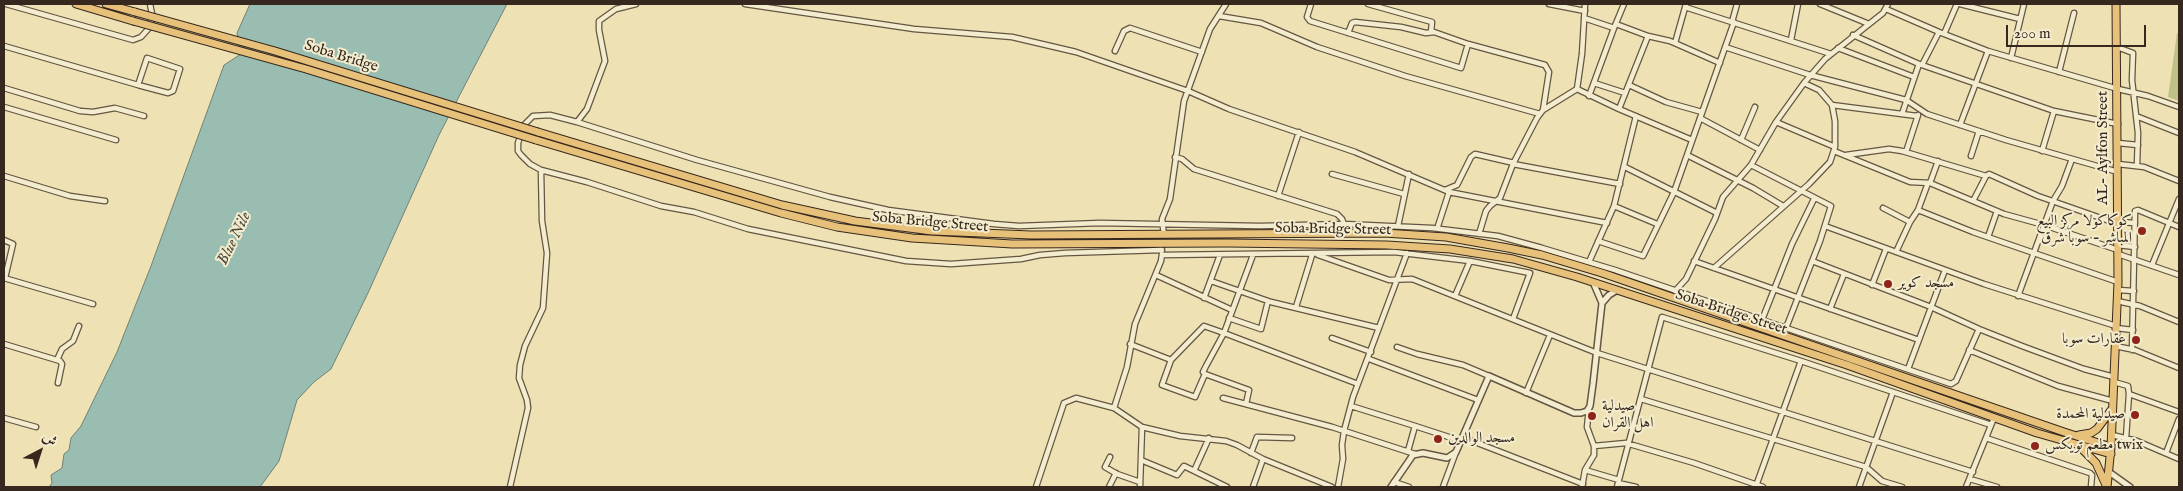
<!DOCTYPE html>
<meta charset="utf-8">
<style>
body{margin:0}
#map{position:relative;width:2183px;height:491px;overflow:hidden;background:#eee1b3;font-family:"IM FELL English",Amiri,serif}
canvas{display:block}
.frame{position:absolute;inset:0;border:5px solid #36281e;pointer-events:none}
.north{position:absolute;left:15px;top:426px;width:50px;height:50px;-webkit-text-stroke:4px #f4ecce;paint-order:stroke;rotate:40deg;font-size:14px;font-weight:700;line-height:20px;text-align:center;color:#36281e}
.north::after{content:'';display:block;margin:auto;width:18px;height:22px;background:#36281e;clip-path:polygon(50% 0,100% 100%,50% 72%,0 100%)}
.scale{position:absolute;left:2006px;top:25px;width:140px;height:22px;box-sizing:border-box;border:2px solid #36281e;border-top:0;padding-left:6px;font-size:15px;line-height:18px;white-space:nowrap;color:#36281e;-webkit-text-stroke:4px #f4ecce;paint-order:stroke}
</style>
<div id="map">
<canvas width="2183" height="491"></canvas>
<div class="frame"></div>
<div class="north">ش</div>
<div class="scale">200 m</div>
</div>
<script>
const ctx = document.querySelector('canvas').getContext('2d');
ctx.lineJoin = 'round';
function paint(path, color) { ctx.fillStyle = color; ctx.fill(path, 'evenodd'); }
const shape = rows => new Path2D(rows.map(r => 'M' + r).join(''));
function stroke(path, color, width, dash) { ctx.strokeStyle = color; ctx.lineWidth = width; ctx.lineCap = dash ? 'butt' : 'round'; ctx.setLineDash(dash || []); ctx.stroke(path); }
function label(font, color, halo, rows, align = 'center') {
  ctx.font = font + ' "IM FELL English",Amiri,serif'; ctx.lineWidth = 4; ctx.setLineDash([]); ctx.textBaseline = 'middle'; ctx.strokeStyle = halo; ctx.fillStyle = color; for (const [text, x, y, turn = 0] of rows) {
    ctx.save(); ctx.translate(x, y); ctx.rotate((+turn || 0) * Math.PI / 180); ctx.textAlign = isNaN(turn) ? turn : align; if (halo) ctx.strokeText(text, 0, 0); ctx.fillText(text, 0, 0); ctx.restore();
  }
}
const green = shape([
 [2177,33,2179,33,2179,101,2168,97]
]);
const water = shape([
 [250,4,507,4,439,135,368,293,331,369,314,382,297,400,279,461,260,487,49,487,52,483,51,475,62,468,64,454,69,450,71,438,81,426,117,352,151,266,224,65,241,54,237,33,250,4]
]);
const minor = shape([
 [6,4,133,40,141,37,150,27,152,14,150,4],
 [745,4,914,29,1012,37,1076,52,1188,91,1229,109,1355,152,1449,192,1607,223],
 [1311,4,1307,17,1310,21,1461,68,1468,44],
 [1368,4,1432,22,1431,32],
 [1549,4,1585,11],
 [1820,4,1869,24],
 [1960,4,2020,19],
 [1685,7,1831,54],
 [1886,9,1939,32,1988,51,2118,89,2148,96,2179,107],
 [1219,16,1261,23,1317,47,1405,76,1540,114],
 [1584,18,1614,28,1624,4],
 [1732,22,1737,4],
 [1616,24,1648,36,1619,109],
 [1348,33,1352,23,1355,22,1401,27,1426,33,1434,32,1468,44,1545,65,1549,72,1543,110],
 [1944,34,1957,4],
 [1853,35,1919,64,2054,111,2118,124],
 [1648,36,1670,41,1720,63],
 [1791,40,1798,4],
 [1675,43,1686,4],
 [4,46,138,85,168,93,173,91,180,69,147,58,138,85],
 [1725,47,1810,75,1906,100,1927,114,2006,140,2118,172],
 [2117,47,2133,53,2132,80,2138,133,2137,166],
 [1838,48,1914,77],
 [1115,51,1124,31,1130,28,1202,52],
 [2011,58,2024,4],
 [1922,65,1939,32],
 [2059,72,2074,13],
 [1594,83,1625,93],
 [1629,85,1666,102,1702,112],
 [4,88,80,111,93,112,115,108,144,116],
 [1577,89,1619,109,1692,140],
 [1577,89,1582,54,1585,4],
 [1589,96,1614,28],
 [1832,105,1917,116],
 [4,107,116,140],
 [1902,114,1919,64],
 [2136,116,2179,133],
 [1700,118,1760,150],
 [577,122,697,160,830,197,888,210,994,224,1019,226,1100,223,1260,226,1344,224,1432,228,1498,236,1542,248,1615,270,1951,384,1956,381,1979,329],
 [1776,122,1835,147],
 [1960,125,1988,51],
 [1741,140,1755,107],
 [2118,143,2138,145],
 [1834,151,1910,182,1930,183,2004,214,2044,225,2118,250],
 [2042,151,2054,111],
 [1906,152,1918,115],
 [1687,155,1753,188,1783,206],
 [1846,155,1889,149,1902,151,1986,176,1989,174,2038,196,2118,224],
 [1971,156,1979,131],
 [1175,157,1182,159,1194,169,1337,214,1342,219,1344,224],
 [1513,164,1620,184],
 [2118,164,2144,167,2179,181],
 [1751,165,1831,206,1820,241,1786,328],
 [1625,167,1717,213],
 [541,170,587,182,661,206,694,212,748,229,906,261,951,264,1021,259,1040,255,1065,253,1162,250],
 [1332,174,1404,194],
 [4,176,70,196,105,201],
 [1930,183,1938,161],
 [1445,190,1457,185,1471,157,1475,154,1514,163],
 [1278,196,1299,132],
 [1973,201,1986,176],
 [1614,206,1657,224],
 [1883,208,1910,222],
 [1918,210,1973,232,2118,282],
 [2119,222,2135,223],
 [1398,226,1409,174],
 [1438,226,1449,192],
 [1825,226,1984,284,2116,326],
 [1479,234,1486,211,1490,206,1500,198,1513,164,1537,118,1543,110,1577,89],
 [1164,235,1162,219,1170,199,1184,101,1210,29,1226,4],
 [1988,237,1997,211],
 [4,240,13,244,5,278],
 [1598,241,1643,256,1674,192,1734,22],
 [2118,245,2135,247],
 [1896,252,1910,222,1918,210,1928,183],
 [2118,254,2179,275],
 [1162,255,1394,252,1470,261,1530,273,1513,319],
 [1253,255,1224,333,1204,326,1171,360,1162,385,1195,397,1205,374,1203,372,1206,366,1224,333,1358,384],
 [1318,255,1389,280,1412,279,1597,353,1973,472],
 [1694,261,1919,340],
 [1812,261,1931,307,1979,329,2022,346,2084,369,2114,377],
 [1589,262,1614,206,1636,116],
 [2152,265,2179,199],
 [1714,268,1809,184,1830,162,1835,147,1835,121,1832,105,1819,90,1804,83],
 [1156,275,1232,310],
 [4,278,93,304],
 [1211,281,1271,302,1379,328],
 [1872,285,1886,249],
 [2118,290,2134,291],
 [1675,291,1686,279,1715,219,1723,197,1751,165,1776,122,1804,83,1825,59,1883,13,1888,4],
 [1455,296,1470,261],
 [2018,296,2053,201,2062,186,2072,159],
 [1204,298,1220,255],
 [2117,301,2140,306,2179,322],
 [1296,307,1312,255],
 [1830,309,1844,274],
 [1229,318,1261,329,1268,301],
 [1762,320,1792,244,1814,199],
 [2116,328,2133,330],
 [1332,338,1371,352],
 [4,344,60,361,62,364,58,383],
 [1130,344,1171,360],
 [2115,346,2135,350,2179,368],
 [1397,347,1417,354,1463,365,1489,376],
 [1969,350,2058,386,2113,401],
 [2132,350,2135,211,2138,210,2179,227],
 [1369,359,1478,400],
 [57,360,62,349,73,341,79,326],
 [1908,369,1945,270],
 [1205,374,1249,390,1246,404],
 [2114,382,2128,386,2129,394,2179,412],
 [1526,393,1550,335],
 [1223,398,1332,427,1415,454],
 [1641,399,1866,467,1882,481,1902,487],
 [1351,406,1415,426,1408,451],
 [1114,408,1142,427,1180,436,1226,441,1237,445,1263,459,1332,487],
 [4,418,36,427],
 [1415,426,1461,441],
 [2112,435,2137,441,2179,459],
 [1462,437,1583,484],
 [1986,438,2090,473,2092,475,2091,487],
 [2126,438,2129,394],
 [1594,446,1626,443,1694,463,1763,487],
 [1251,453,1257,437,1292,438],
 [2166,453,2179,419],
 [1110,457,1105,467,1117,474,1140,482],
 [1141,460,1177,475,1184,466,1227,487],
 [1585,470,1619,480],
 [1194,471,1209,438],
 [1970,479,1997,487],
 [1394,482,1409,487],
 [1618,483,1636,487],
 [1756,486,1801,361],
 [510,487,528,408,527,400,519,378,520,365,525,346,543,308,547,253,542,221,541,170,530,164,521,155,518,151,518,143,524,125,533,116,550,115,577,122,587,109,605,61,599,30,599,21,616,9,636,4],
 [1036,487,1064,403,1076,398,1114,408,1127,367,1135,324,1161,261,1162,254],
 [1109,487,1116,473],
 [1140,487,1142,427],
 [1253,487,1263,459],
 [1338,487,1343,459,1342,445,1344,431,1353,397,1407,253],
 [1443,487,1456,452],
 [1582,487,1585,470,1594,455,1594,446,1587,427,1589,408],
 [1617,487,1662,317,1801,361,1991,425],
 [1859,487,1893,392],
 [1966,487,1994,418]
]);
const tertiary = shape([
 [1602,303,1609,295,1617,290],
 [2109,472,2130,487],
 [1391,487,1413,455,1423,453,1447,458,1456,452,1489,376,1574,413,1581,413,1587,411,1590,406,1593,384,1602,303,1593,282]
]);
const trunk = shape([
 [76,4,133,21],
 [106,4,135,12],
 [538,132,782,205,855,221,932,231,1031,235,1384,233,1446,237,1508,248,1542,255,1602,273,2064,432,2111,447],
 [536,140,781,213,837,227,912,238,1012,244,1227,243,1387,245,1450,249,1513,259,1577,277,1847,365,2037,433,2111,454],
 [2079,435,2091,433,2097,429,2112,409],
 [2080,447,2096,463,2106,485],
 [2107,487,2111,447,2118,282,2116,4]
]);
const trunkBridge = shape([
 [135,12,275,51,538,132],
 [133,21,306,69,536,140]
]);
const markers = [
 [2142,231,5,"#8f2418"],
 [1888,284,5,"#8f2418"],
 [2136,340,5,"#8f2418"],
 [2135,415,5,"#8f2418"],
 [1592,416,5,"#8f2418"],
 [1438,439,5,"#8f2418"],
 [2035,446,5,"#8f2418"]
];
const streetNames = [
 ["Soba Bridge",341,57,17],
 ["AL- Aylfon Street",2104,148,-90],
 ["Soba Bridge Street",930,223,5],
 ["Soba Bridge Street",1333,230,1],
 ["Soba Bridge Street",1731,313,18]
];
const poiNames = [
 ["كوكاكولا مركز البيع",2132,222,"right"],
 ["المباشر - سوبا شرق",2132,239,"right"],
 ["مسجد كوير",1898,284],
 ["عقارات سوبا",2126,340,"right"],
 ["صيدلية",1602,407],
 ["اهل القران",1602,424],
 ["صيدلية المحمدة",2125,415,"right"],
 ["مسجد الوالدين",1448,439],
 ["مطعم تويكس twix",2045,446]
];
const waterNames = [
 ["Blue Nile",235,239,-64]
];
paint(green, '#c0c188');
paint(water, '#99bdb0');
stroke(water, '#718176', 1);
stroke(minor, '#645643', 7);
stroke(tertiary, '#645643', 8);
stroke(trunk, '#36281e', 9);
stroke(minor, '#f4ecce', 4.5);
stroke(tertiary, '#f4ecce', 5);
stroke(trunk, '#e7c07a', 7);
stroke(trunkBridge, '#36281e', 9, []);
stroke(trunkBridge, '#e7c07a', 7);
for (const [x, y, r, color] of markers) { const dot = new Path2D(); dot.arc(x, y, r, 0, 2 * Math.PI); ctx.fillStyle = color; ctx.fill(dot); stroke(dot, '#f4ecce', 2); }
label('15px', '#36281e', '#f4ecce', streetNames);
label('15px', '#36281e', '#f4ecce', poiNames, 'left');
label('italic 16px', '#4f4d42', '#f4ecce', waterNames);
</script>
